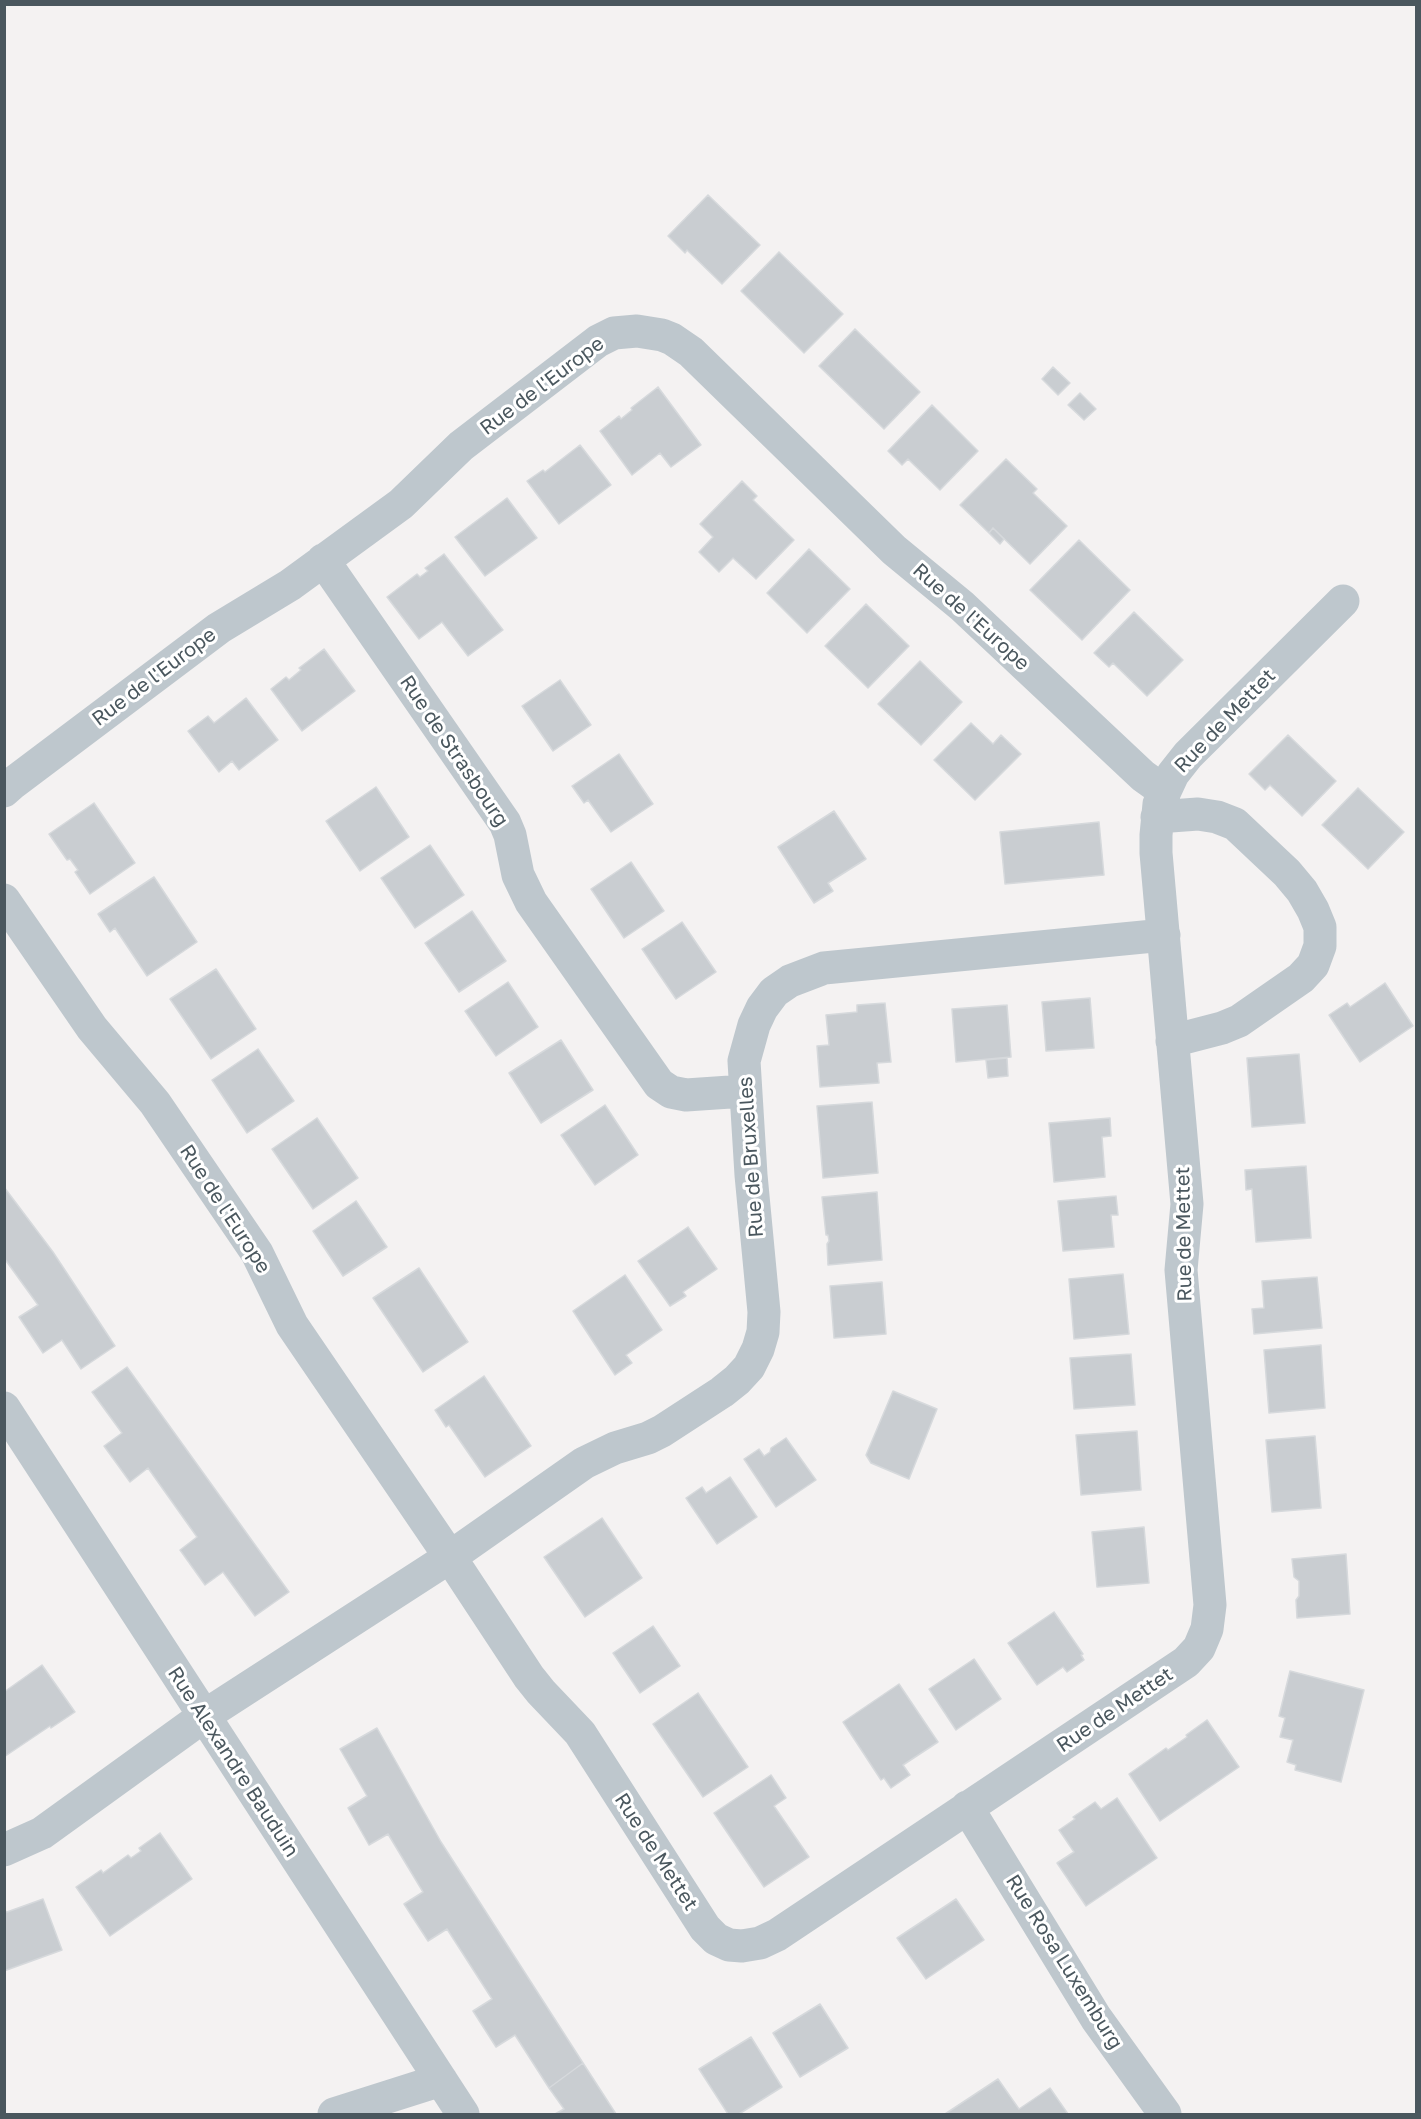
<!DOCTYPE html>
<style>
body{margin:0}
#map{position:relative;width:1421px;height:2119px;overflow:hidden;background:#f4f2f2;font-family:"Golos Text",sans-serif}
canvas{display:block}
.frame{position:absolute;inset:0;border:6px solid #4a575e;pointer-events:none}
</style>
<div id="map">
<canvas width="1421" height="2119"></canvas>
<div class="frame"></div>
</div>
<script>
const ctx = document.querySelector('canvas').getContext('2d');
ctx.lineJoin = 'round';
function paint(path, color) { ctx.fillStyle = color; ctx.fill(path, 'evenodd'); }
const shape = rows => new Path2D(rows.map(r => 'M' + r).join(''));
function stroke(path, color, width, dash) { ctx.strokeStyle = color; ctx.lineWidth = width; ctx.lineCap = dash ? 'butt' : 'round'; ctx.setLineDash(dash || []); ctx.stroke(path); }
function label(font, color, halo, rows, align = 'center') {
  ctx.font = font + ' "Golos Text",sans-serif'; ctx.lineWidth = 6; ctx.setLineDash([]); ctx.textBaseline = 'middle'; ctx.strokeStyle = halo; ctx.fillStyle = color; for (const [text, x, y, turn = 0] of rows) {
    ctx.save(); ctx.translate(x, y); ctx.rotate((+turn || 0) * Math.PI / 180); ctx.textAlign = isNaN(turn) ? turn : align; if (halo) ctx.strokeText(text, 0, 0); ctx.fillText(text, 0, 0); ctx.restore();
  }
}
const building = shape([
 [708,195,760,245,722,284,687,250,685,253,668,236,708,195],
 [779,252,843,314,804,353,741,291,779,252],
 [855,329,920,392,884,429,819,366,855,329],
 [1053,367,1070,383,1058,395,1042,379,1053,367],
 [658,387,701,445,671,467,660,453,632,475,600,431,619,416,621,419,632,410,631,408,658,387],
 [1080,393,1096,409,1084,420,1068,405,1080,393],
 [932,405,978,451,940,490,908,459,902,465,888,451,932,405],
 [580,445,611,485,559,524,527,481,543,470,545,472,580,445],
 [1006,459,1037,489,1033,493,1067,526,1030,564,993,528,989,533,960,505,1006,459],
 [742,481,757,496,753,500,794,540,756,579,733,558,719,572,699,552,713,537,700,524,742,481],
 [507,498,537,538,485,576,455,537,507,498],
 [993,528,1004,539,1000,544,989,533,993,528],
 [1079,540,1130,590,1082,640,1030,590,1079,540],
 [809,549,850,589,807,633,767,593,809,549],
 [444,554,503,630,468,656,442,622,419,639,387,597,417,574,420,577,428,571,425,568,444,554],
 [866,604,909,646,868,688,825,646,866,604],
 [1134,612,1183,660,1147,696,1113,663,1109,667,1094,653,1134,612],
 [324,649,355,691,302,731,271,689,286,677,289,680,301,670,299,668,324,649],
 [920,661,962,702,921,745,878,704,920,661],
 [560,680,591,725,553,751,522,706,560,680],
 [246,698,278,740,239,770,232,761,219,772,188,731,208,716,214,723,246,698],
 [971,723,993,744,1001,735,1021,754,975,800,934,760,971,723],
 [1288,735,1336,781,1302,816,1270,785,1265,790,1249,774,1288,735],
 [619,754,653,804,611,832,588,800,584,803,572,786,619,754],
 [376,787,409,837,360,871,326,821,376,787],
 [1358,788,1404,832,1368,869,1322,825,1358,788],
 [94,803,135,863,90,894,75,872,78,870,70,859,67,860,49,834,94,803],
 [834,811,866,859,828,883,833,891,814,903,778,847,834,811],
 [1099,822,1104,875,1005,884,1000,832,1099,822],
 [430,845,464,895,415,928,381,878,430,845],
 [631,862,664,911,624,938,591,889,631,862],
 [154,877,197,942,147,976,115,928,110,932,98,914,154,877],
 [472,911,506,961,459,992,425,943,472,911],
 [682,922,716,972,676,999,642,949,682,922],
 [216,969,256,1029,211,1059,170,999,216,969],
 [508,982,538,1027,496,1056,465,1011,508,982],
 [1385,983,1413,1026,1360,1062,1329,1015,1347,1003,1350,1007,1385,983],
 [1090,998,1094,1048,1046,1051,1042,1002,1090,998],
 [885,1003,891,1062,877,1063,879,1083,820,1087,817,1046,829,1045,826,1015,857,1012,857,1005,885,1003],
 [1007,1005,1011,1057,956,1062,952,1009,1007,1005],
 [561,1040,593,1090,541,1123,509,1073,561,1040],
 [258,1049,294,1101,247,1133,212,1080,258,1049],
 [1299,1054,1305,1123,1252,1127,1247,1058,1299,1054],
 [1007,1058,1008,1076,988,1078,986,1060,1007,1058],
 [872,1102,878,1173,823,1178,817,1106,872,1102],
 [605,1105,638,1155,595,1185,561,1135,605,1105],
 [317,1118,358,1178,313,1209,272,1149,317,1118],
 [1110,1118,1111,1136,1102,1137,1105,1177,1054,1182,1049,1123,1110,1118],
 [1306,1166,1311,1238,1256,1242,1252,1189,1246,1190,1245,1170,1306,1166],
 [4,1187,53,1252,115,1346,81,1369,62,1340,43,1353,19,1317,38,1305,4,1258,4,1187],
 [877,1192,882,1260,828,1265,827,1244,829,1241,828,1235,826,1235,822,1197,877,1192],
 [1116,1196,1118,1215,1111,1215,1114,1247,1063,1251,1058,1201,1116,1196],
 [356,1201,387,1247,343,1276,313,1231,356,1201],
 [688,1227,717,1269,683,1292,686,1296,670,1306,638,1261,688,1227],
 [419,1268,468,1342,423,1372,373,1298,419,1268],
 [1123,1274,1129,1334,1074,1339,1069,1279,1123,1274],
 [625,1275,662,1330,626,1355,632,1363,615,1375,573,1311,625,1275],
 [1317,1277,1322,1328,1254,1334,1252,1309,1264,1308,1262,1281,1317,1277],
 [882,1282,886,1334,834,1338,830,1286,882,1282],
 [1321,1345,1325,1408,1269,1413,1264,1350,1321,1345],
 [1131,1354,1135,1405,1074,1409,1070,1358,1131,1354],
 [127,1367,289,1592,255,1616,223,1572,205,1585,180,1550,197,1537,148,1468,130,1482,104,1446,122,1433,92,1392,127,1367],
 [484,1376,531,1446,485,1477,449,1425,446,1427,435,1410,484,1376],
 [893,1391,937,1409,909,1479,871,1463,866,1455,893,1391],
 [1137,1431,1141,1490,1081,1495,1076,1435,1137,1431],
 [1315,1436,1321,1508,1272,1512,1266,1440,1315,1436],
 [786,1438,816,1480,776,1507,744,1459,759,1449,764,1456,770,1452,771,1448,786,1438],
 [730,1477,757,1517,717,1544,686,1498,702,1487,706,1493,730,1477],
 [602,1518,642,1578,585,1617,544,1557,602,1518],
 [1144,1527,1149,1583,1097,1587,1092,1532,1144,1527],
 [1346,1554,1350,1614,1297,1618,1296,1600,1299,1596,1299,1581,1294,1577,1292,1559,1346,1554],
 [1054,1612,1083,1654,1081,1655,1084,1660,1067,1672,1063,1667,1037,1685,1008,1643,1054,1612],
 [653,1626,680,1666,640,1693,613,1653,653,1626],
 [974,1659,1001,1699,956,1730,929,1689,974,1659],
 [42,1665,75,1712,51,1728,50,1726,4,1757,4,1692,42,1665],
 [1290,1671,1364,1690,1341,1782,1295,1770,1296,1765,1287,1762,1293,1740,1280,1737,1285,1718,1279,1716,1290,1671],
 [899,1684,938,1742,903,1765,910,1775,891,1788,884,1778,881,1780,843,1722,899,1684],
 [698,1693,748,1767,703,1797,653,1724,698,1693],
 [1207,1720,1239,1767,1160,1821,1129,1774,1166,1748,1168,1750,1187,1737,1186,1735,1207,1720],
 [377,1728,441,1842,583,2063,549,2088,515,2035,496,2047,473,2011,492,1999,447,1929,428,1941,404,1904,423,1892,388,1834,369,1845,348,1808,367,1796,340,1749,377,1728],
 [771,1775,786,1798,774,1806,809,1857,764,1887,714,1813,771,1775],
 [1117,1798,1157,1858,1086,1906,1057,1863,1074,1852,1059,1830,1075,1819,1073,1817,1095,1802,1101,1809,1117,1798],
 [160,1833,192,1879,110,1936,76,1887,101,1870,103,1873,128,1855,131,1858,141,1851,139,1848,160,1833],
 [43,1899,62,1950,4,1971,4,1910,7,1912,43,1899],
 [956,1899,984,1940,926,1979,897,1938,956,1899],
 [820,2004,848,2048,800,2077,773,2033,820,2004],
 [751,2037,782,2087,739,2114,728,2114,699,2069,751,2037],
 [583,2063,616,2114,555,2114,564,2109,549,2088,583,2063],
 [998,2079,1019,2109,1050,2088,1068,2114,945,2114,998,2079]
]);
const minor = shape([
 [323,560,505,823,510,835,518,875,531,902,659,1084,671,1092,686,1095,745,1091],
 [4,791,13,783,219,628,290,585,401,504,461,446,598,341,614,333,637,331,662,335,672,339,691,352,894,550,962,606,1143,776,1164,791],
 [1157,817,1198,814,1217,817,1235,824,1287,873,1302,891,1313,910,1320,927,1320,946,1313,965,1301,978,1239,1021,1222,1028,1172,1041],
 [4,900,92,1028,155,1103,257,1253,292,1325,450,1557,584,1463,615,1448,648,1438,662,1431,722,1392,737,1380,749,1367,758,1349,763,1332,764,1312,751,1175,744,1061,754,1025,762,1008,774,992,790,981,824,968,1164,935],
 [4,1408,463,2114],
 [967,1807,1096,2018,1165,2114],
 [4,1850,42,1833,204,1716,450,1557,529,1677,541,1692,580,1733,705,1928,716,1939,729,1945,742,1946,760,1943,777,1935,1186,1662,1199,1648,1207,1629,1210,1605,1181,1270,1187,1204,1156,853,1156,835,1159,804,1173,774,1188,755,1343,601],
 [334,2114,441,2080]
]);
const streetNames = [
 ["Rue de l'Europe",542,386,-37],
 ["Rue de l'Europe",971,617,42],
 ["Rue de l'Europe",154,677,-37],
 ["Rue de Mettet",1225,721,-46],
 ["Rue de Strasbourg",454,751,56],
 ["Rue de Bruxelles",751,1157,-94],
 ["Rue de l'Europe",225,1209,57],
 ["Rue de Mettet",1184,1234,-91],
 ["Rue de Mettet",1115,1710,-34],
 ["Rue Alexandre Bauduin",233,1762,57],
 ["Rue de Mettet",656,1852,57],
 ["Rue Rosa Luxemburg",1064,1962,58]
];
paint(building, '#c9cdd1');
stroke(building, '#d6d9dc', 1.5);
stroke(minor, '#bec7cd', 33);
label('20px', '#4a575e', '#fff', streetNames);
</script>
